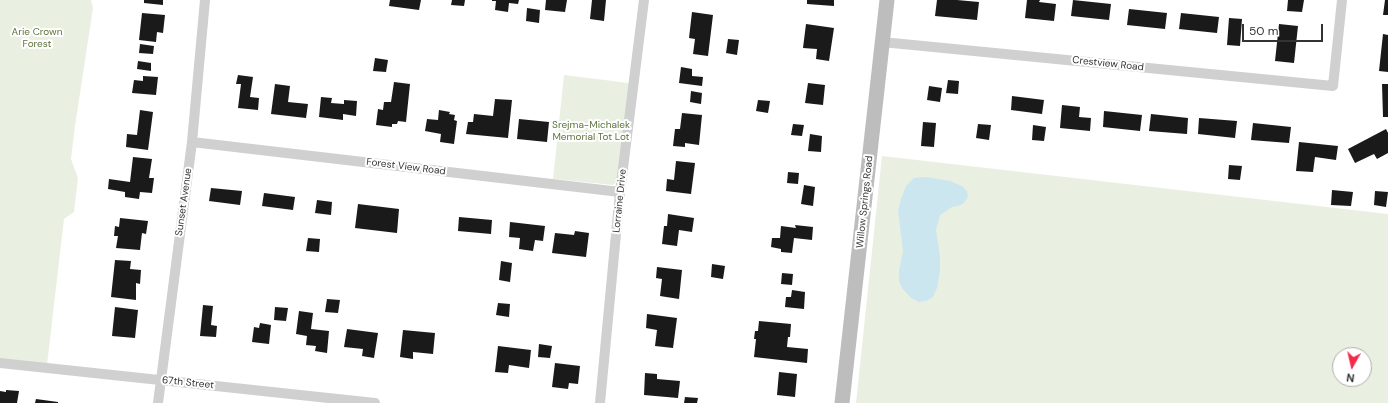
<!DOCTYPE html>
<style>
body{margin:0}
#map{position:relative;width:1388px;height:403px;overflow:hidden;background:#fff;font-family:"DM Sans",sans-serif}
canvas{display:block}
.north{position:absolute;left:1332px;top:347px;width:40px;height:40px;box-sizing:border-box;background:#fff;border:1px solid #adadad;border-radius:50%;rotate:188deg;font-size:11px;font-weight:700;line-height:16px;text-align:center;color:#333}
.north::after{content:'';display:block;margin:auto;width:14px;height:18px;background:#f42a4b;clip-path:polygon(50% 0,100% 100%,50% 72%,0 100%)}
.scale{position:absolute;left:1242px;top:24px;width:81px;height:18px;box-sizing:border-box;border:2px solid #333;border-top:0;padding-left:5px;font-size:12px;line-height:14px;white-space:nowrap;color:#333;-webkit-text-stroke:3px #fff;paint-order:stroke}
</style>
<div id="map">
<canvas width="1388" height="403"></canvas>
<div class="north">N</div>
<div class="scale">50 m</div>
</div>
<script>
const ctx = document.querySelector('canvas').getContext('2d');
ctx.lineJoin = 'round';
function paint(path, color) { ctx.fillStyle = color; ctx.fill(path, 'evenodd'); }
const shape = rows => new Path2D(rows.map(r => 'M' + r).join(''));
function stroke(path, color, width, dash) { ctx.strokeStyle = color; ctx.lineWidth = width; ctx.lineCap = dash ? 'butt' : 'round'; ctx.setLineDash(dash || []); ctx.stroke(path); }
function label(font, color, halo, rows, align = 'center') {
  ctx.font = font + ' "DM Sans",sans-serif'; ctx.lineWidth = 4; ctx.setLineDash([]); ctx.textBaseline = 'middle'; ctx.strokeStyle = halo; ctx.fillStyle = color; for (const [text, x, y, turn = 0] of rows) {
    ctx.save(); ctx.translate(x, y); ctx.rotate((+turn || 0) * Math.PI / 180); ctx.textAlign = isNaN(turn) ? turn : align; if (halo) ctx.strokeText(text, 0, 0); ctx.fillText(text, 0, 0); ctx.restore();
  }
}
const green = shape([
 [0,0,91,0,93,8,75,126,71,159,78,178,74,212,64,219,47,365,0,360],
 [564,75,629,83,618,181,613,185,553,179],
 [882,156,1388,214,1388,403,856,403],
 [1340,355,1364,355,1364,379,1340,379]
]);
const water = shape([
 [926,177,950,181,962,186,967,191,968,197,963,204,958,206,952,207,940,215,936,230,940,256,940,271,937,288,933,297,926,301,919,302,911,298,902,288,899,281,899,271,903,251,898,211,901,199,906,186,914,178]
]);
const building = shape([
 [144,0,163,0,163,5,144,3],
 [390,0,421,0,419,10,389,6],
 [452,0,465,0,464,6,451,5],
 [492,0,519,0,518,4,509,3,508,12,495,10,496,1,492,1],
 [546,0,567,0,565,12,545,10],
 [592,0,606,0,604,21,590,19],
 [807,0,834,0,834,6,807,4],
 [937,0,957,0,979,2,977,20,935,16],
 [1027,0,1040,0,1039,2,1056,4,1054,21,1025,18],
 [1073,0,1111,4,1109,20,1071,16],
 [1288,0,1304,0,1302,12,1287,11],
 [1385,0,1388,0,1388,15,1383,15],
 [527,8,540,10,539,23,526,21],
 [1129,9,1167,13,1165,29,1127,25],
 [692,12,713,15,708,56,693,54,695,39,689,38],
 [142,13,165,15,163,33,157,32,156,42,139,40],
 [1181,13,1219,17,1217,33,1179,29],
 [1229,18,1242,19,1240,46,1227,45],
 [806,24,834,28,829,61,816,59,817,49,803,48],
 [1279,24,1298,26,1294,63,1275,61],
 [1383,34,1388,35,1388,72,1379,71],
 [728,39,739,40,737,55,726,53],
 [140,44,154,46,153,54,139,53],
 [375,58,388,60,386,72,373,71],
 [138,61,151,63,151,71,137,69],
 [681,67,692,69,692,76,703,77,702,86,679,83],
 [238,75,253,77,250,97,259,98,258,110,238,108,241,84,236,84],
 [143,76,158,77,156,95,132,93,134,80,143,81],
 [948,80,959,81,958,94,946,93],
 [394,82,410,84,406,122,398,121,397,124,392,124,392,127,376,125,378,109,383,110,384,102,391,102],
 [808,83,825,85,823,105,805,103],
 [275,84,290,86,288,102,308,104,306,118,271,114],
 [1382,84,1388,84,1388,117,1383,117],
 [929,86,942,88,940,102,927,100],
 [691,91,702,93,701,104,690,102],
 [1012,96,1044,100,1042,114,1011,110],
 [321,97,332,98,331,103,344,104,344,100,357,101,356,116,343,114,343,120,319,117],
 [495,99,512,100,508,138,466,134,468,122,473,122,474,114,493,116],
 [758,100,770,101,768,113,756,111],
 [1062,105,1080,107,1079,117,1091,118,1090,131,1060,128],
 [140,110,153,112,148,150,126,147,127,134,137,135],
 [439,110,450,112,449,114,455,115,454,120,457,121,454,144,440,142,441,134,425,131,427,119,438,120],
 [1104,111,1142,115,1140,131,1103,127],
 [682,113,702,115,699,145,685,143,685,147,673,146,675,129,680,129],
 [1151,114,1188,118,1187,134,1149,131],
 [1199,118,1237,121,1235,138,1198,134],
 [519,119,549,122,547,142,517,139],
 [923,122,936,123,934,147,921,146],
 [1253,123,1291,127,1289,143,1251,140],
 [793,124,804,125,802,136,791,135],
 [978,124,991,125,989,140,976,138],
 [1033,125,1046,127,1044,141,1032,140],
 [1386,129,1388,133,1388,153,1377,159,1374,154,1355,163,1348,149],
 [810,134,822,136,821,152,808,151],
 [1299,142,1338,146,1336,160,1315,157,1313,172,1296,171],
 [133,157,152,159,149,178,154,178,152,193,140,192,139,199,125,197,125,192,108,189,109,179,130,182],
 [676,161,695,163,691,194,666,191,667,179,674,180],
 [1229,165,1242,166,1240,180,1228,179],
 [788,172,799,173,798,184,787,183],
 [804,185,815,187,813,206,801,204],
 [211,188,242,191,240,205,209,201],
 [1332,190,1353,192,1351,206,1331,205],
 [1375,191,1388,192,1386,207,1374,205],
 [264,193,295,197,293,210,262,206],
 [317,200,332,202,331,215,315,213],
 [358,204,399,209,397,233,355,228],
 [668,214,694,218,692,232,679,230,677,246,662,244,664,226,667,226],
 [459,217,492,220,491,234,458,231],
 [120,218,148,221,146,234,142,233,140,250,116,248,118,236,114,236,115,226,119,227],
 [510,222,545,226,543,241,535,240,533,251,519,249,520,238,509,237],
 [795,225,813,227,812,240,794,238,792,253,781,252,781,249,771,247,772,238,780,238,781,226,796,228],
 [575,231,589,233,586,257,552,253,555,233,574,235],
 [308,238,320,239,319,252,306,251],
 [115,260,131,261,130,269,141,270,140,284,136,283,136,300,111,297],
 [501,261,512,263,510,282,499,280],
 [712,264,725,266,723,279,711,277],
 [657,267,682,270,679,299,660,296,662,279,656,278],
 [782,273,793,274,792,285,781,284],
 [792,290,805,292,804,309,785,307,786,297,791,297],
 [327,299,340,300,338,313,325,312],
 [498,303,510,304,509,317,496,315],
 [203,305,213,306,211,325,217,326,216,337,200,336],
 [115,307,138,310,135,338,112,336],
 [275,307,288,308,286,321,274,320],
 [299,311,313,313,311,329,329,331,327,353,315,351,316,346,306,345,307,336,296,334],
 [647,314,677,318,673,348,655,346,657,330,646,328],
 [759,321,791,324,790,337,788,337,787,347,808,349,807,363,754,357,756,339,754,339,755,331,758,331],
 [260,323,271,325,269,344,252,342,254,327,259,328],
 [347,329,378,333,374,358,362,356,363,349,344,347],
 [403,330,435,333,433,354,413,352,413,359,400,357],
 [539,344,552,346,550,358,538,357],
 [498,346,531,350,529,368,509,365,508,373,495,372],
 [555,363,580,366,578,384,569,383,568,389,552,387],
 [779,372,797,374,795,397,777,395],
 [645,373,657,374,657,379,680,381,678,398,644,395],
 [6,390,19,391,17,403,0,403,0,391,6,392],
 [685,397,698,398,697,403,684,403],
 [36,399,58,402,58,403,35,403]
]);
const street = shape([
 [882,42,1333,86,1342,0],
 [192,142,620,192],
 [0,363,375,403],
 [158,403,192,142,205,0],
 [600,403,620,192,644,0]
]);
const secondary = shape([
 [842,403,887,0]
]);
const parkNames = [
 ["Arie Crown",37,32],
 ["Forest",37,44],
 ["Srejma-Michalek",591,125],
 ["Memorial Tot Lot",591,137]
];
const streetNames = [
 ["Crestview Road",1108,64,6],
 ["Forest View Road",406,167,7],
 ["Lorraine Drive",620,201,-84],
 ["Sunset Avenue",184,202,-82],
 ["Willow Springs Road",865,202,-84],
 ["67th Street",188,383,6]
];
paint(green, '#eaf0e1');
paint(water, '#cce6f0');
paint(building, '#1a1a1a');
stroke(street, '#d0d0d0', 10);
stroke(secondary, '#bdbdbd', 15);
label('10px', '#5b743b', '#fff', parkNames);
label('10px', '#333', '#fff', streetNames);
</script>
